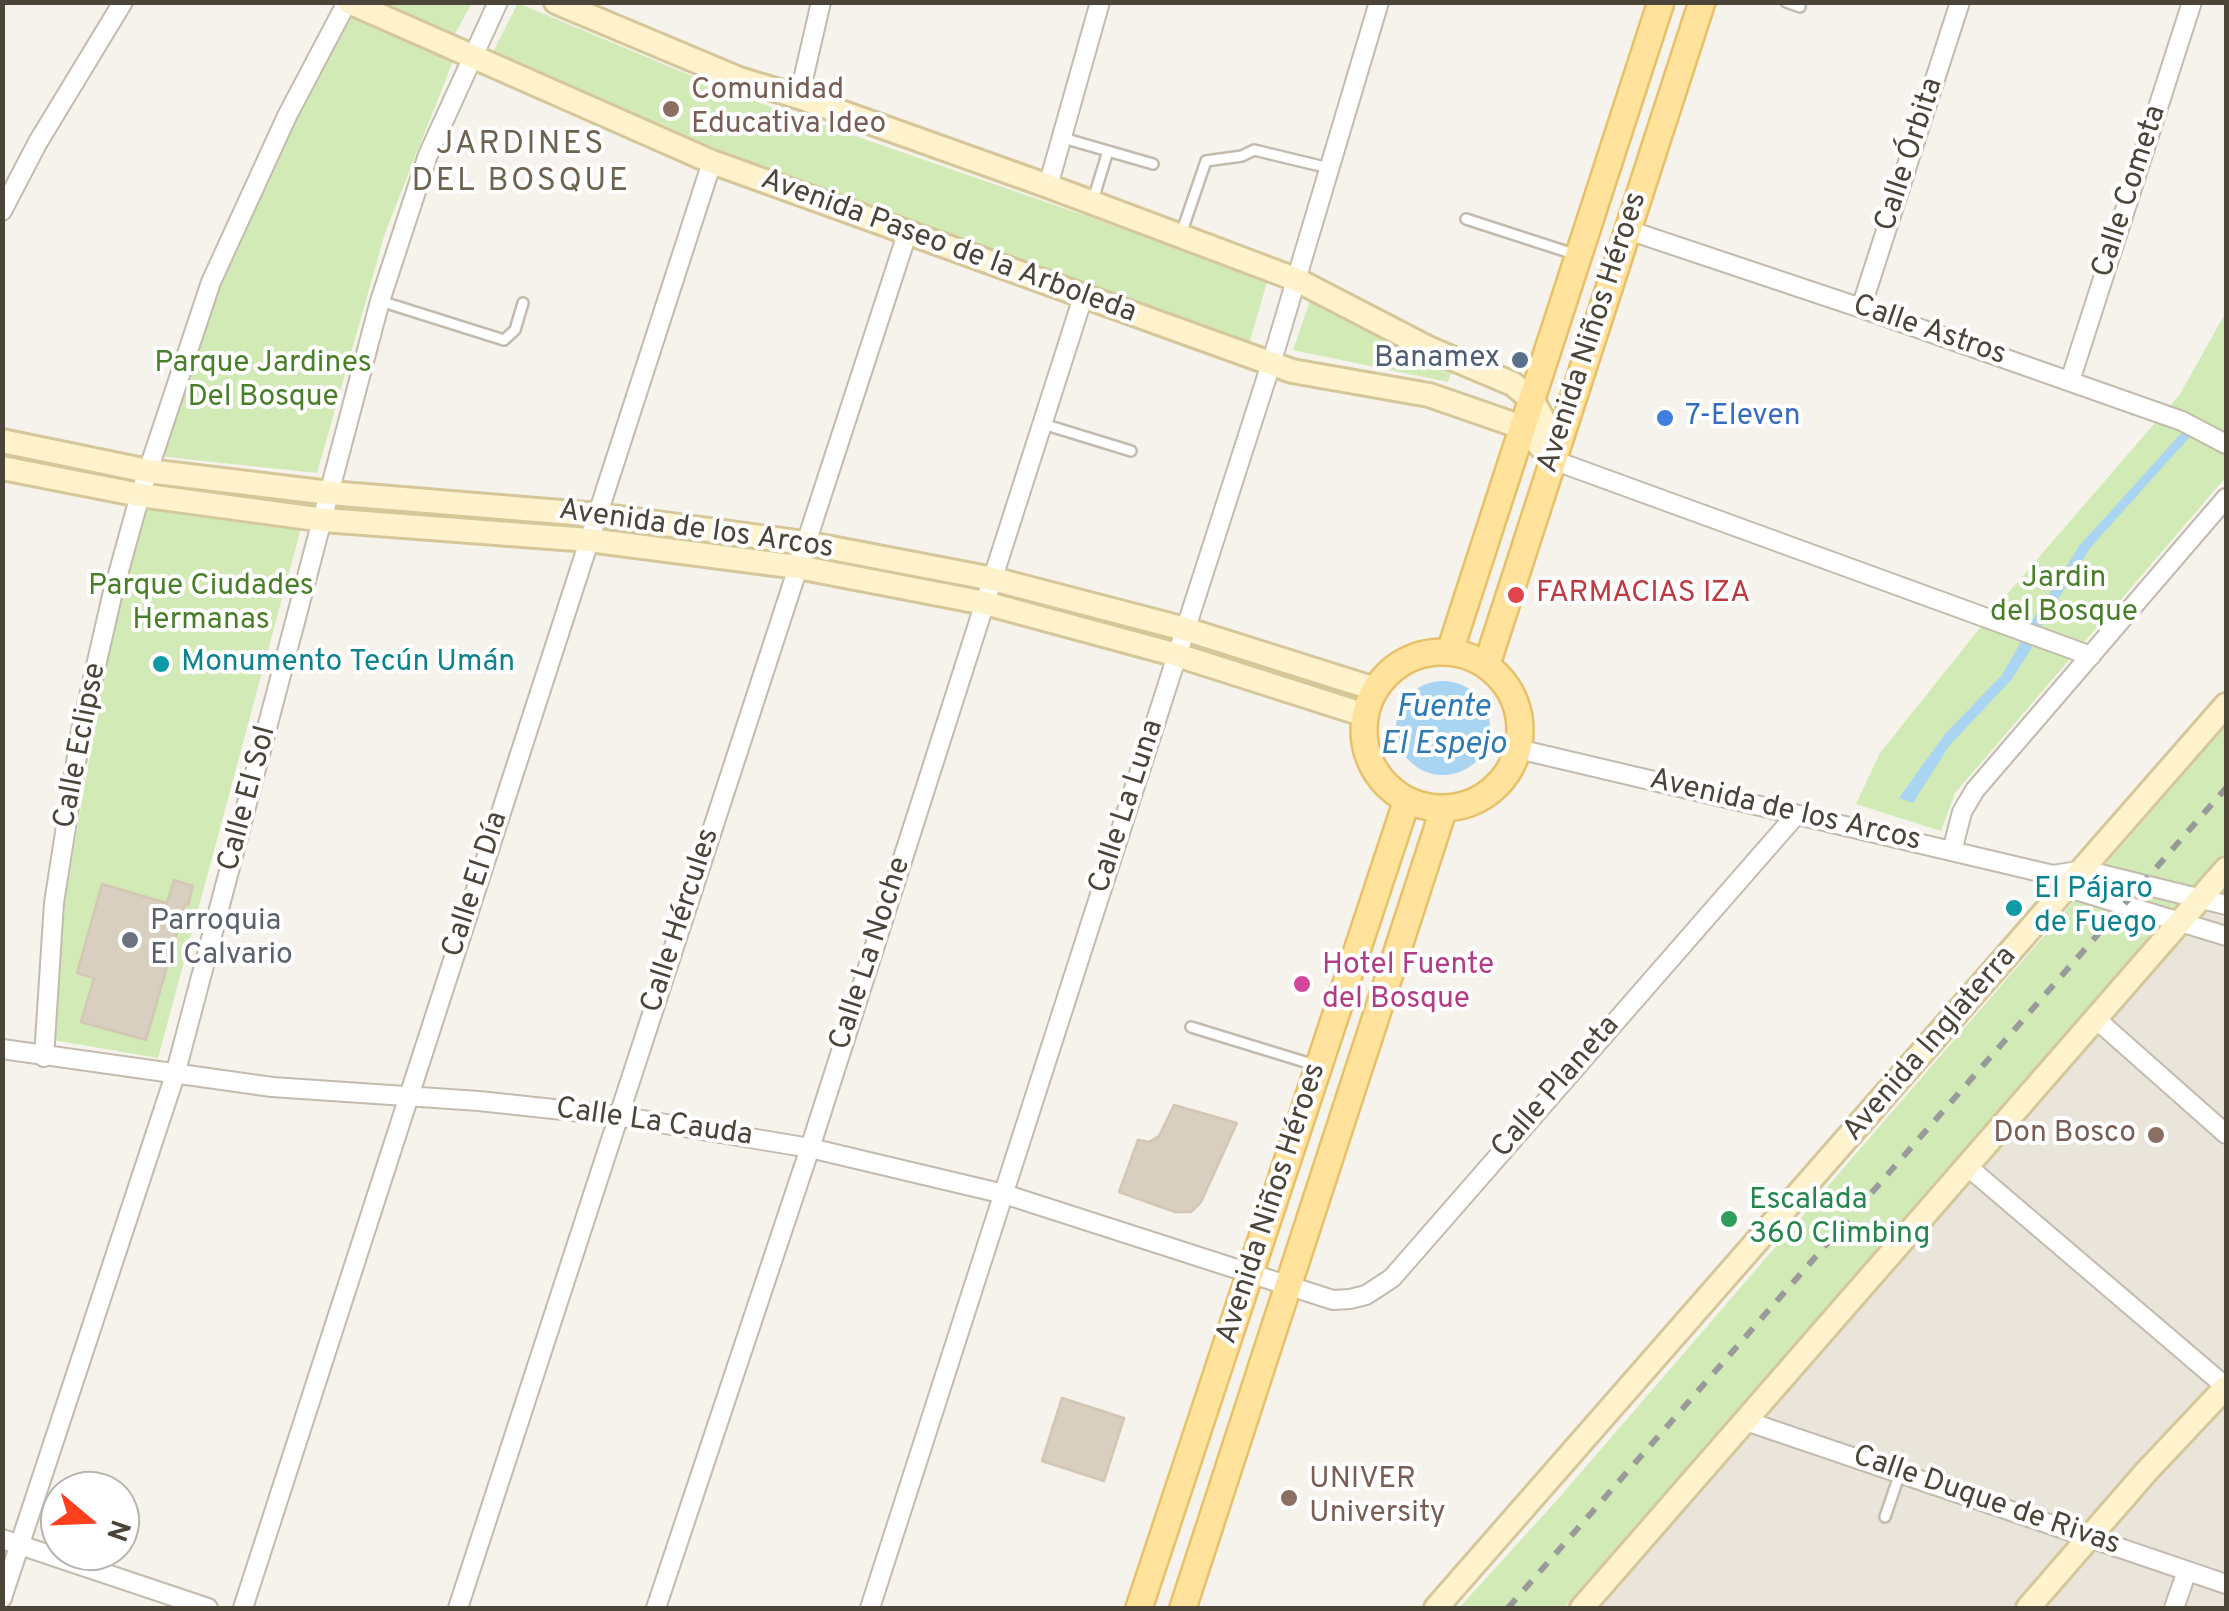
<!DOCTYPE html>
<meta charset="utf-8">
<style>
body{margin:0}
#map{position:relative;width:2229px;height:1611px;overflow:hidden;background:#f6f3ec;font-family:Overpass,sans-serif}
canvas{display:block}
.frame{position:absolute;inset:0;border:5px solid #4b4439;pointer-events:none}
.north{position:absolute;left:40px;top:1471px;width:100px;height:100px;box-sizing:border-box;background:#fff;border:2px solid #b7b4b0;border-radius:50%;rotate:109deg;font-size:28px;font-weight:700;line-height:40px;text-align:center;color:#4b4439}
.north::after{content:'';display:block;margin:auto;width:35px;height:45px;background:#fc3f1d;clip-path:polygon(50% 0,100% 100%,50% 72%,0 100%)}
</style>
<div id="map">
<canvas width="2229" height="1611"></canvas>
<div class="frame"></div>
<div class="north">N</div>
</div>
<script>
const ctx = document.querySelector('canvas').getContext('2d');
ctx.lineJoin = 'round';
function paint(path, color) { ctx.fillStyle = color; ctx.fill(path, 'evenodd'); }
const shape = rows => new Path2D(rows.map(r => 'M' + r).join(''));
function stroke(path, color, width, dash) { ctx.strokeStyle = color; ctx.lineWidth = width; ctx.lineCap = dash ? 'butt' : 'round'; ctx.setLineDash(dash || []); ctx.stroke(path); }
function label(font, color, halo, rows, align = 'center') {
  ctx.font = font + ' Overpass,sans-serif'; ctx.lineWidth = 8; ctx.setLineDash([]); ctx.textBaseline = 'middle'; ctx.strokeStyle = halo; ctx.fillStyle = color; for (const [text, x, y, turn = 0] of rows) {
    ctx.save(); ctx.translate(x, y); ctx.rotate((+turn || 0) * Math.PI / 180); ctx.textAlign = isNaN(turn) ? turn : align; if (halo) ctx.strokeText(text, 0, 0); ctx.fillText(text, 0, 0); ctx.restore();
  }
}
const residential = shape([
 [2139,889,2226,918,2226,1608,1515,1608]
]);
const green = shape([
 [373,3,472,3,453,37],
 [518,3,737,95,1268,279,1249,344,716,153,492,54],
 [345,14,453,61,385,233,317,473,157,456,213,296],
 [1310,301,1452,370,1448,382,1293,350],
 [2226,312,2226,477,1955,793,1941,831,1856,804,1880,753,2008,593,2180,394],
 [146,508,301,528,158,1058,53,1040,66,894,106,661],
 [2226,725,2226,852,2212,869,1563,1608,1459,1608,1558,1499]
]);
const water = shape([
 [2187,427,2195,431,2090,548,2042,625,2034,631,2032,621,2080,545],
 [2029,641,2032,648,2011,680,1949,746,1913,803,1899,798,1945,734,2002,675,2021,642],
 '1396 728a47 47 0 1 1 94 0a47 47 0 1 1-94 0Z'
]);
const building = shape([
 [174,880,193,886,188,905,185,904,146,1040,81,1022,94,978,77,973,102,884,167,903,174,880],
 [1174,1105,1237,1123,1201,1202,1191,1212,1175,1212,1119,1192,1138,1140,1149,1142,1159,1136,1174,1105],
 [1062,1398,1124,1418,1104,1481,1042,1461,1062,1398]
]);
const lane = shape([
 [1786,2,1800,7],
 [1063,138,1153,164],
 [1093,200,1108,151],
 [1466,219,1577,255],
 [1181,234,1206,161,1242,156,1254,150,1329,168],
 [380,301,504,340,515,330,523,303],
 [1043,424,1131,451],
 [1191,1027,1318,1066],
 [1885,1517,1900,1473]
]);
const street = shape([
 [799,97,821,2],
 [1048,186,1100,2],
 [2,211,38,142,123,2],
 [1628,230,1861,308,2182,421,2226,444],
 [1861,308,1960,2],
 [2070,381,2192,2],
 [1553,460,2091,656],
 [1518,749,2053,875,2084,870,2226,905],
 [1952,851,1962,812,1975,790,2226,498],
 [2061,882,2069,888,2226,936],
 [2096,1019,2226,1134],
 [2,1049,272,1087,479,1101,618,1116,810,1148,1004,1194,1333,1300,1350,1299,1366,1295,1392,1278,1796,815],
 [44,1057,54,903,81,731,112,596,140,495,211,282,287,116,347,2],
 [1967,1166,2226,1387],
 [1746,1421,2226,1584],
 [2,1539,208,1608],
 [2,1598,175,1075,380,301,428,155,498,2],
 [243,1608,712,162],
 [458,1608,907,234],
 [656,1608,810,1148,1083,297],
 [870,1608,1271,364,1379,2],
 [2174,1608,2187,1571]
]);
const secondary = shape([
 [349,2,712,162,1292,371,1429,395,1510,423,1524,428,1553,460],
 [556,2,739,79,799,97,1048,186,1295,279,1430,349,1513,384,1533,401,1549,430,1553,460],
 [2,441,148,471,330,493,598,515,805,543,993,579,1185,629,1375,689],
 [2,468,140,495,324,520,589,540,798,567,985,603,1177,655,1365,715],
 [1436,1608,2226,705],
 [1582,1608,2226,869],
 [2028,1608,2146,1472,2226,1387]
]);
const primary = shape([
 [1450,651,1661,2],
 '1364 730a78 78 0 1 1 156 0a78 78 0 1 1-156 0Z',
 [1487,664,1702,2],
 [1139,1608,1407,800],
 [1183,1608,1444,808]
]);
const rail = shape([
 [1508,1608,2226,788]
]);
const markers = [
 [671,109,10,"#8d6e63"],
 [1520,360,10,"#5c6f8a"],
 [1665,418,10,"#3f7fe0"],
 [1516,595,10,"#e0444e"],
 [161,664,10,"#0f9aa8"],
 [2014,908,10,"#0f9aa8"],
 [130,940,10,"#6b7280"],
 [1302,984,10,"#d1479c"],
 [2156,1135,10,"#8d6e63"],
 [1729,1219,10,"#2e9e5b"],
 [1289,1498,10,"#8d6e63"]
];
const educationNames = [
 ["Comunidad",691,92],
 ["Educativa Ideo",691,126],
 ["Don Bosco",2136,1135,"right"],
 ["UNIVER",1309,1481],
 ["University",1309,1515]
];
const streetNames = [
 ["Calle Órbita",1911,155,-72],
 ["Calle Cometa",2131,192,-72],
 ["Avenida Paseo de la Arboleda",948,248,20],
 ["Calle Astros",1929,332,19],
 ["Avenida Niños Héroes",1594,333,-72],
 ["Avenida de los Arcos",696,531,8],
 ["Calle Eclipse",82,746,-79],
 ["Calle El Sol",249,799,-75],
 ["Calle La Luna",1128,807,-72],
 ["Avenida de los Arcos",1785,812,13],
 ["Calle El Día",477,885,-72],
 ["Calle Hércules",682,921,-72],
 ["Calle La Noche",872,954,-72],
 ["Avenida Inglaterra",1931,1045,-49],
 ["Calle Planeta",1557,1088,-49],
 ["Calle La Cauda",654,1124,8],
 ["Avenida Niños Héroes",1273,1204,-72],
 ["Calle Duque de Rivas",1986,1502,19]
];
const serviceNames = [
 ["Banamex",1500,360]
];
const parkNames = [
 ["Parque Jardines",263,365],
 ["Del Bosque",263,399],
 ["Jardin",2064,580],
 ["del Bosque",2064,614],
 ["Parque Ciudades",201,588],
 ["Hermanas",201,622]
];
const shopNames = [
 ["7-Eleven",1685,418]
];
const healthNames = [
 ["FARMACIAS IZA",1536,595]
];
const cultureNames = [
 ["Monumento Tecún Umán",181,664],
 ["El Pájaro",2034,891],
 ["de Fuego",2034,925]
];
const worshipNames = [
 ["Parroquia",150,923],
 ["El Calvario",150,957]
];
const hotelNames = [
 ["Hotel Fuente",1322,967],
 ["del Bosque",1322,1001]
];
const leisureNames = [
 ["Escalada",1749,1202],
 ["360 Climbing",1749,1236]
];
const neighbourhoodNames = [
 ["JARDINES",521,147],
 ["DEL BOSQUE",521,184]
];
const waterNames = [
 ["Fuente",1443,710],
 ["El Espejo",1443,747]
];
paint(residential, '#eae5da');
paint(green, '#d2eab5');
paint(water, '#a9d4f2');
paint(building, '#d8cfc1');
stroke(building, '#d3c7b4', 2.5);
stroke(lane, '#c2bbae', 14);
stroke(street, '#c2bbae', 22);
stroke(secondary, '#d6c79b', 28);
stroke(primary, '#e6c16a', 30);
stroke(lane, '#fff', 9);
stroke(street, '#fff', 18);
stroke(secondary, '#fff3cd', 22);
stroke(primary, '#ffe39c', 25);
stroke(rail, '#9a9a9a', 6, [12, 12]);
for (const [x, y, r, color] of markers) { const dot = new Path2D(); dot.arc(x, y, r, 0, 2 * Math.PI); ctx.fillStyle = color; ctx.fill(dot); stroke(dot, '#fff', 4); }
label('30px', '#785e54', '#fff', educationNames, 'left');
label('30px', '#4b4439', '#fff', streetNames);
label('30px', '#4e5e75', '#fff', serviceNames, 'right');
label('30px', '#4a7f2a', '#fff', parkNames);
label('30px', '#366cbe', '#fff', shopNames, 'left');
label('30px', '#be3a42', '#fff', healthNames, 'left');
label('30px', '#0d838f', '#fff', cultureNames, 'left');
label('30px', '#5b616d', '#fff', worshipNames, 'left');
label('30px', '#b23c85', '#fff', hotelNames, 'left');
label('30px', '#27864d', '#fff', leisureNames, 'left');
ctx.letterSpacing = '2.5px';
label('32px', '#6e6250', '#fff', neighbourhoodNames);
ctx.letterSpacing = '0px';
label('italic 32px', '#2e7ab2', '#fff', waterNames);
</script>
